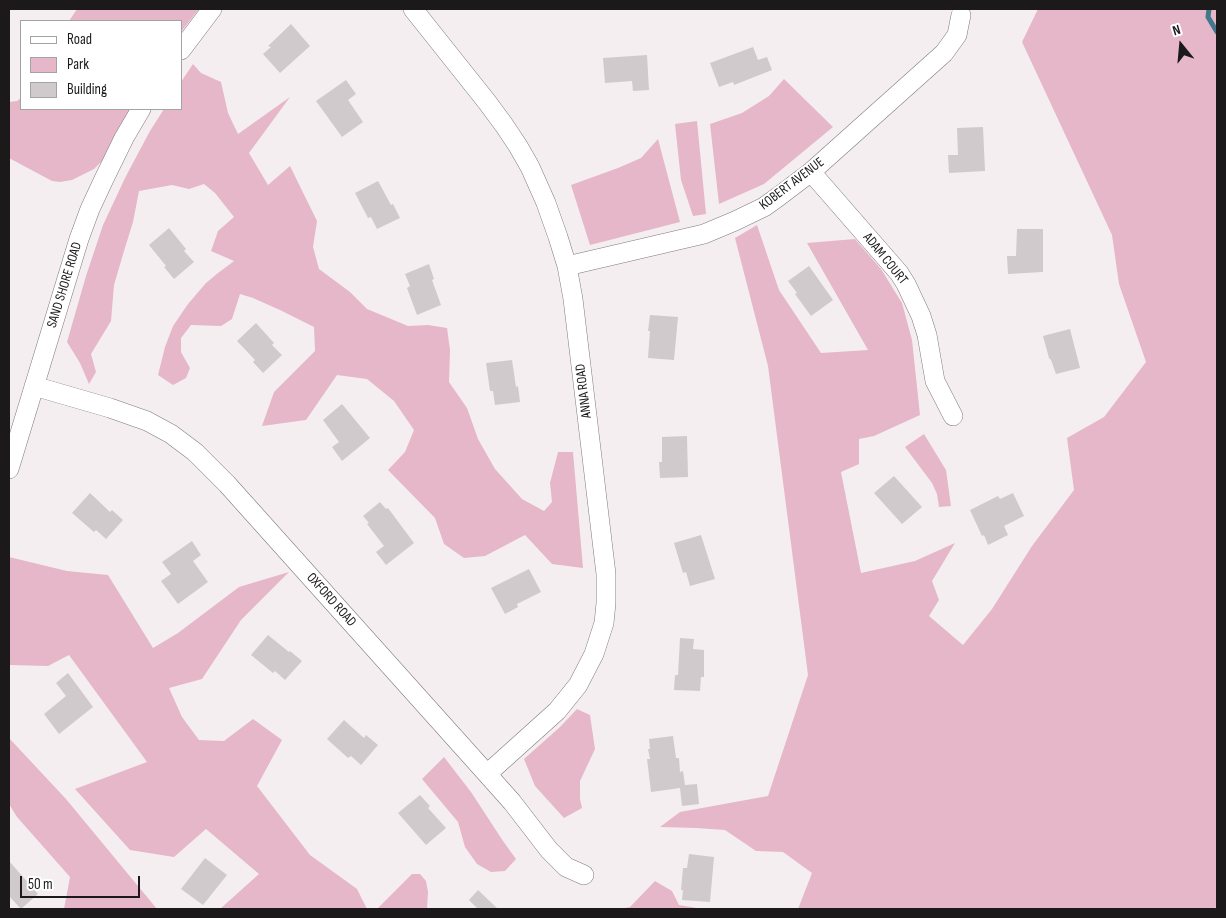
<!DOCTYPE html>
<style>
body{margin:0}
#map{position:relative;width:1226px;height:918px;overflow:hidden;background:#f5eef0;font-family:"Sofia Sans Condensed",sans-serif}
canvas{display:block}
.frame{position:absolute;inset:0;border:10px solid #1b191a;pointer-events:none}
.legend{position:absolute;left:20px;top:20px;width:162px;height:90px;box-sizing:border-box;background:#fff;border:1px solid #a4a3a3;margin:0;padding:6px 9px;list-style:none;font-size:15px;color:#1b191a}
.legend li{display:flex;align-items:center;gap:10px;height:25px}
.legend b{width:25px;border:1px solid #a4a3a3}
.north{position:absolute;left:1156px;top:20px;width:50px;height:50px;-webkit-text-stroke:4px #fff;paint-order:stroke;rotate:343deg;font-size:14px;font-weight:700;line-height:20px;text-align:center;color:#1b191a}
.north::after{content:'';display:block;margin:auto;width:18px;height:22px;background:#1b191a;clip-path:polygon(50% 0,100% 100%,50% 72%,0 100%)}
.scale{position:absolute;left:20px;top:876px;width:120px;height:22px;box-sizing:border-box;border:2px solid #1b191a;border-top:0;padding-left:6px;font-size:15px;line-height:18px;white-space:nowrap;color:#1b191a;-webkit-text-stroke:4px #fff;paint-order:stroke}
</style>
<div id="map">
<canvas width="1226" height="918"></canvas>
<div class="frame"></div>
<ul class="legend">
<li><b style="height:6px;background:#fff"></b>Road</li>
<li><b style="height:14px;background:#e5b7c8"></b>Park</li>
<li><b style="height:14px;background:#d0cacc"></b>Building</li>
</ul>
<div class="north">N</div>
<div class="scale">50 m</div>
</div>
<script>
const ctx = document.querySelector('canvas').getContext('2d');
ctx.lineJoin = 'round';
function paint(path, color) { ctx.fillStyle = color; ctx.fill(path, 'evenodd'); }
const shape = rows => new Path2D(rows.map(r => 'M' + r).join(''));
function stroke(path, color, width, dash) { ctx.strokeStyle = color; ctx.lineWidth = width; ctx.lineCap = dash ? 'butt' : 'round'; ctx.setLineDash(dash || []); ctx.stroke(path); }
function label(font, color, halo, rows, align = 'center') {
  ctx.font = font + ' "Sofia Sans Condensed",sans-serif'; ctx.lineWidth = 4; ctx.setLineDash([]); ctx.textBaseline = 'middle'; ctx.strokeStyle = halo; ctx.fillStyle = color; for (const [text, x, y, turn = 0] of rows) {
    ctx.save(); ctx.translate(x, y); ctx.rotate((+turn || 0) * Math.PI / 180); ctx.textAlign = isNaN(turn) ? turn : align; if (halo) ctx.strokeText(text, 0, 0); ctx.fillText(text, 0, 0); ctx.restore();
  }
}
const green = shape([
 [77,9,199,9,181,32,181,21,69,21],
 [1038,9,1217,9,1217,906,1214,909,798,909,812,873,783,852,756,851,725,830,696,828,660,827,680,812,768,796,808,675,768,366,735,238,757,225,779,290,821,353,868,350,807,243,855,239,881,269,902,303,912,340,920,415,874,436,859,439,859,464,841,472,861,573,915,561,955,543,932,581,939,600,929,616,963,645,992,609,1032,546,1074,490,1067,438,1104,417,1146,362,1119,284,1112,235,1022,42],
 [193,64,201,73,221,82,228,113,238,134,290,97,249,153,268,185,290,166,317,221,313,247,319,269,350,292,367,309,408,326,428,325,447,328,450,350,449,382,467,408,478,439,495,469,522,499,544,511,552,502,550,483,558,452,573,452,583,568,552,564,525,535,485,556,464,558,444,544,435,518,388,470,405,452,414,430,394,401,367,379,337,375,306,420,262,426,274,392,315,351,314,327,280,310,253,298,240,294,232,319,221,326,191,325,181,338,181,352,190,368,186,378,173,385,158,375,165,347,173,326,188,304,206,283,218,273,234,261,211,251,218,231,234,217,215,193,204,184,189,189,172,185,139,191,133,222,124,251,114,285,111,321,91,354,96,372,89,384,80,363,67,342,86,276,103,225,126,176,150,131,164,109,181,109,181,82],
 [784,79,833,127,764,184,719,204,710,124,742,113,769,96],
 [21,98,21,109,131,109,102,161,94,169,72,180,60,182,52,181,9,158,9,102,17,101],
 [697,121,706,214,693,216,681,180,675,124],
 [658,139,680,222,590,245,571,185,618,168,641,158],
 [924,434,946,470,951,506,939,507,937,494,932,483,905,447],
 [9,557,67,571,108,575,153,648,178,633,239,587,289,572,241,620,202,679,169,688,182,717,199,740,224,741,253,719,282,740,257,786,310,855,357,889,367,909,220,909,259,874,206,829,174,857,130,850,75,789,147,762,69,655,48,666,9,665],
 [577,709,590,715,595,749,580,781,580,799,582,808,564,818,535,786,524,759,560,727],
 [9,738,66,799,157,909,64,909,70,877,17,817,9,804],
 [444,757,471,792,503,841,516,859,505,871,491,872,477,864,465,847,458,822,422,779],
 [412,874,420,874,426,881,428,892,427,909,377,909],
 [655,881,672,891,679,905,703,909,620,909,630,907]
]);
const stream = shape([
 [1209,9,1208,17,1217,32]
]);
const building = shape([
 [291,24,310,46,280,73,263,54,271,47,268,46],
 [753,47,758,60,767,57,772,70,734,85,733,82,719,87,710,63],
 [647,55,649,90,633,91,632,81,605,83,603,58],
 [346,80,356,94,348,100,363,122,342,137,316,101],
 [983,127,985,171,949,173,948,155,958,155,957,128],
 [378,181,391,205,393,204,400,218,377,229,371,217,368,218,355,193],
 [169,228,186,249,184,251,194,262,174,279,164,267,166,266,149,245],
 [1017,229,1043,229,1043,272,1008,274,1007,256,1016,256],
 [429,264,434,279,432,280,441,305,417,315,407,288,410,286,405,274],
 [809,266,833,300,811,316,795,294,797,293,788,281],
 [650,315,678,317,674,360,648,358,650,331,648,331],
 [256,323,274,343,272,345,282,355,263,373,253,362,255,360,237,341],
 [1070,329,1080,368,1056,374,1051,360,1049,358,1043,336],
 [512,360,516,387,518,386,520,402,495,405,493,391,490,391,486,363],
 [342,404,370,438,342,461,332,447,339,442,323,420],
 [687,436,688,477,660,478,659,462,662,462,662,437],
 [894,476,922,507,902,524,874,493],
 [90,493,110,512,112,510,123,520,106,539,96,530,94,532,72,513],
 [1013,493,1024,516,1004,526,1008,535,988,545,984,535,982,536,970,510,998,496,1000,499],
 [380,502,386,509,388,508,414,543,386,565,376,552,384,546,367,524,369,523,363,516],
 [701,535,715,579,690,586,686,572,683,573,674,543],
 [192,541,201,555,193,561,208,582,178,604,161,581,171,574,162,562],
 [529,569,541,592,517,604,518,607,505,614,491,588],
 [268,635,289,652,290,651,302,661,285,680,275,671,273,673,251,655],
 [680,638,694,639,693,649,704,650,704,677,701,677,700,691,674,690,675,675,678,675],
 [68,673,93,707,59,734,44,714,66,696,56,683],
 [344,720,364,738,366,735,378,745,361,765,351,756,348,758,327,739],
 [673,736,676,758,679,758,680,772,683,771,685,785,697,784,699,804,682,806,680,788,651,792,647,759,650,759,648,749,650,749,649,739],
 [420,795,430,806,428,808,446,828,426,845,398,813],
 [689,854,714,857,710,902,682,900,683,890,681,890,683,868,687,868],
 [205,858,227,875,203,905,181,889],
 [9,861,38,894,21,909,9,896],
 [478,890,498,909,478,909,469,900]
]);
const minor = shape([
 [413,9,487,102,504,125,518,146,530,167,546,203,558,237,567,266,573,299,606,574,606,603,604,623,594,654,578,685,557,711,487,774],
 [181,50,212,9],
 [811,172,899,273,906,284,921,316,927,335,935,381,953,416],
 [567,266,704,234,735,221,764,207,778,197,811,172,944,53,957,35,961,15],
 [34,386,110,408,147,421,171,434,195,452,227,484,487,774,512,802,549,850,566,867,584,875],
 [9,469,79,239,90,209,104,179,124,138,141,109]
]);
const streetNames = [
 ["KOBERT AVENUE",792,184,-37],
 ["ADAM COURT",885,259,51],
 ["SAND SHORE ROAD",65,285,-73],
 ["ANNA ROAD",584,391,-97],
 ["OXFORD ROAD",331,600,48]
];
paint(green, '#e5b7c8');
stroke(stream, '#41788c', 5);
paint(building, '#d0cacc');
stroke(minor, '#7f7a7c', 20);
stroke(minor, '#fff', 19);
label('14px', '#1b191a', '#fff', streetNames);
</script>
